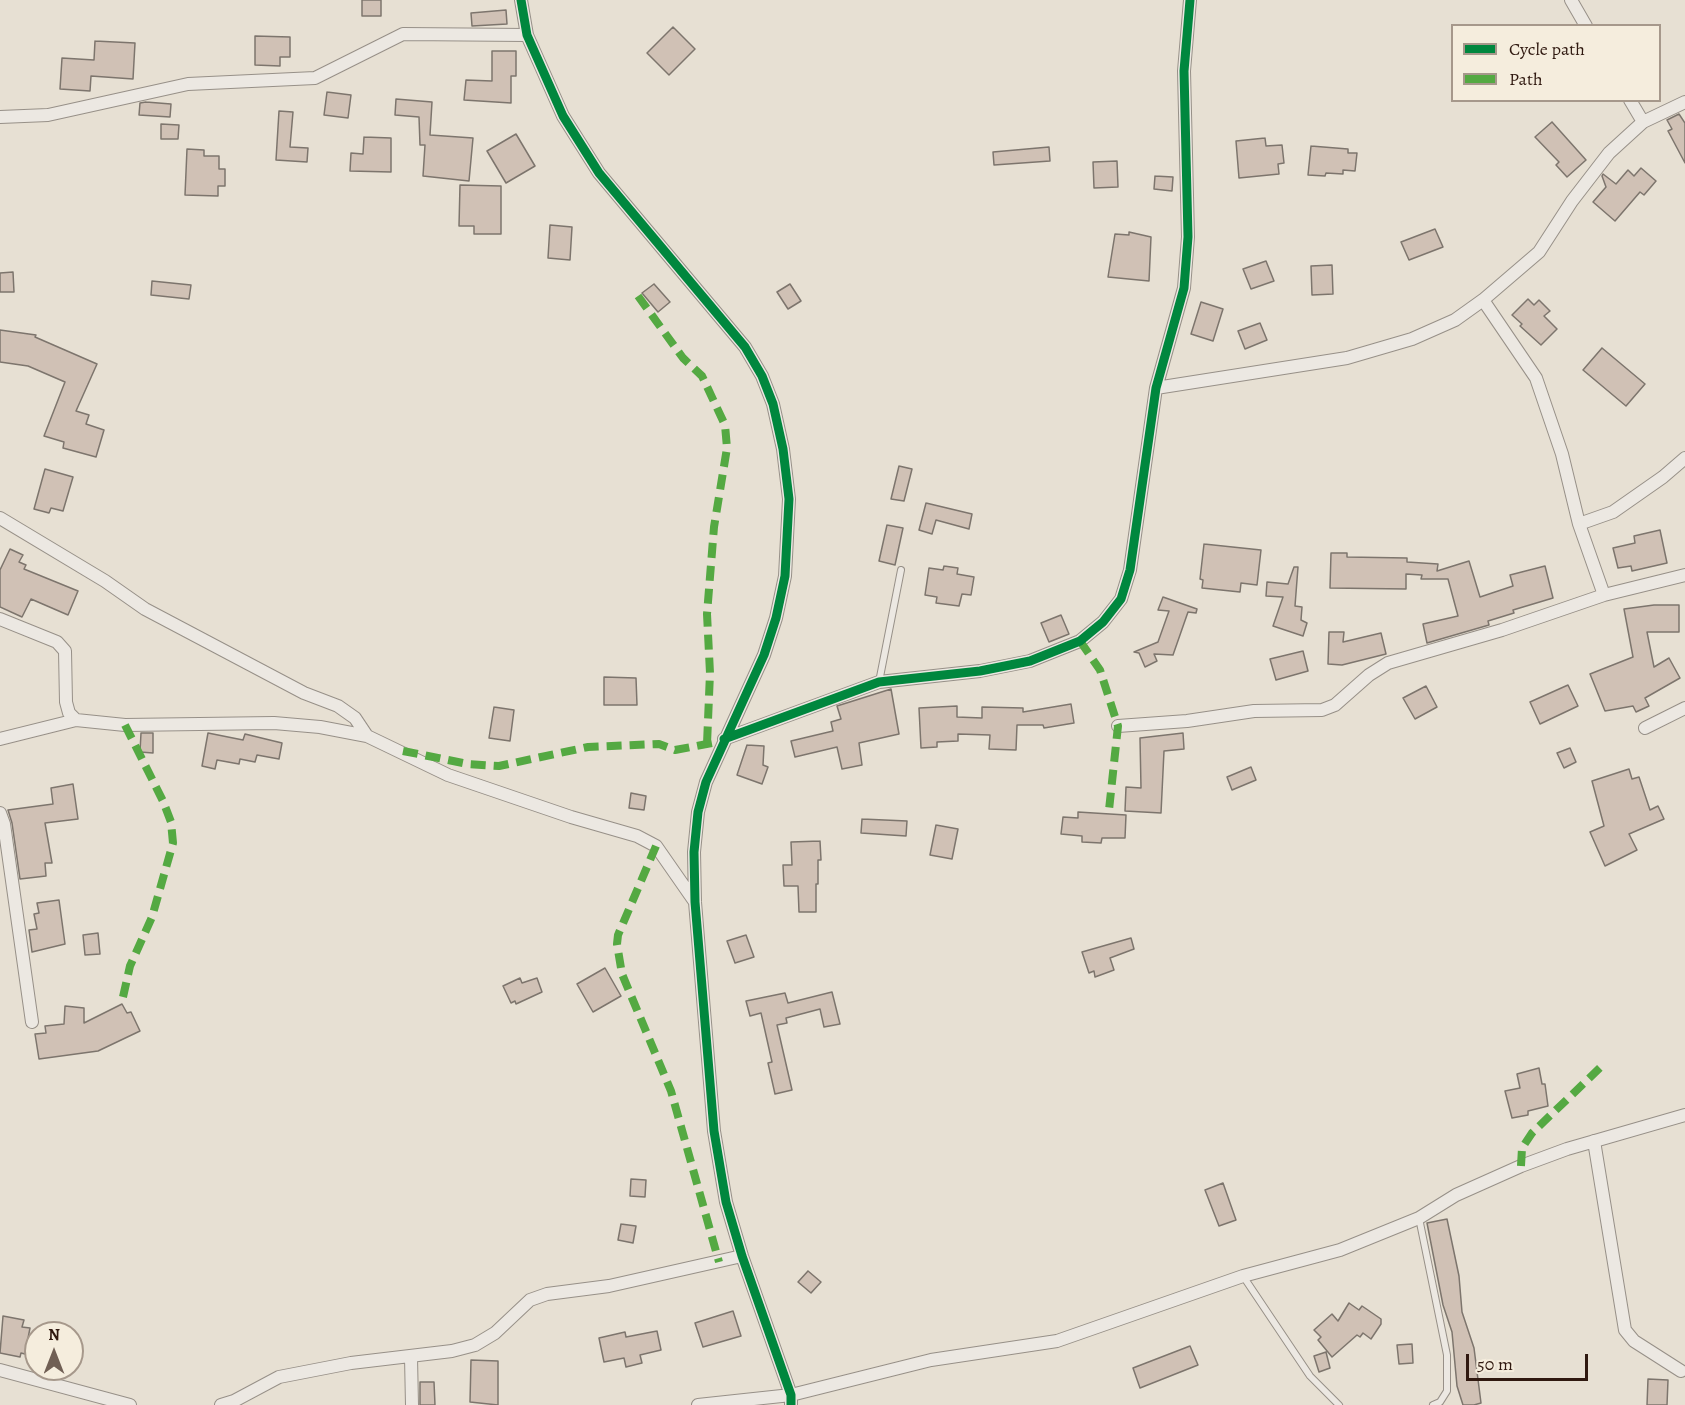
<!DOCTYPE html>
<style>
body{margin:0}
#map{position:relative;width:1685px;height:1405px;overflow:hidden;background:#e7e0d3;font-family:Alegreya,serif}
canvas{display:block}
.legend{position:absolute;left:1451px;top:24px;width:210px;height:78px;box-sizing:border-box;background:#f5eddd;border:2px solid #a6988b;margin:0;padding:8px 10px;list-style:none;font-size:18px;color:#301910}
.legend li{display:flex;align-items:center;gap:12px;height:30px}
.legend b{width:30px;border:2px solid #a6988b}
.north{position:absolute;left:24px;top:1321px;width:60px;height:60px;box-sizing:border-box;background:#f5eddd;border:2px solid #a6988b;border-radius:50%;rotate:0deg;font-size:16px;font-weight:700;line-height:24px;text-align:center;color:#301910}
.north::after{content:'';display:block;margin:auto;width:21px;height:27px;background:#705f54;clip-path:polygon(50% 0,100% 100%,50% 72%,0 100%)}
.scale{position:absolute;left:1466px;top:1354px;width:122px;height:27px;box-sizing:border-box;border:3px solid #301910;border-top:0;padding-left:8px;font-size:18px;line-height:21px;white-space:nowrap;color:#301910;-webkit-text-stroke:4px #f5eddd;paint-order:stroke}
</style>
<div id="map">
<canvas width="1685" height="1405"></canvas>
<ul class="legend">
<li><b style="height:8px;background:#00873e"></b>Cycle path</li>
<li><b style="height:8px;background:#54a942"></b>Path</li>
</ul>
<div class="north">N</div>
<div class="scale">50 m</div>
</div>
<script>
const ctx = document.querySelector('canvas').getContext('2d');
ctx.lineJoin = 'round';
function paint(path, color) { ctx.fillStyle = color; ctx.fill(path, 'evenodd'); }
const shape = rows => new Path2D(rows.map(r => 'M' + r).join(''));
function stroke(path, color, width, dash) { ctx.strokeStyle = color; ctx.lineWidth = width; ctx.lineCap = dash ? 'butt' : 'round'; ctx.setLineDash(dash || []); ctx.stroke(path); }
const building = shape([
 [362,0,381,0,381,16,362,16,362,0],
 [506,10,507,24,472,26,471,13,506,10],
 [673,27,695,49,669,75,647,53,673,27],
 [255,36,290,37,290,57,280,57,280,66,255,65,255,36],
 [95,41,135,43,133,79,91,76,90,91,60,89,62,58,94,60,95,41],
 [492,51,516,51,516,76,511,76,511,103,464,100,466,80,492,81,492,51],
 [327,92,351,95,348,118,324,115,327,92],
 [396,99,432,102,430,135,473,138,469,181,423,176,425,145,420,145,419,117,395,115,396,99],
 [146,102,171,104,170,117,139,115,140,103,146,102],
 [279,111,293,112,290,147,308,148,307,162,276,160,279,111],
 [1679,114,1685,123,1685,163,1668,131,1672,129,1667,120,1679,114],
 [1552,122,1586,160,1567,177,1556,165,1559,162,1535,137,1552,122],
 [161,124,179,125,178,139,161,139,161,124],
 [516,134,535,166,506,183,487,151,516,134],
 [364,137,391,138,391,172,350,171,351,153,363,154,364,137],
 [1265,138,1266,146,1282,145,1284,163,1278,164,1279,174,1239,178,1236,141,1265,138],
 [1311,146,1348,149,1348,153,1357,153,1355,171,1343,170,1343,174,1326,173,1325,176,1308,175,1311,146],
 [1049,147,1050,161,994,165,993,152,1049,147],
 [187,149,204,150,204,156,219,156,219,169,225,169,225,186,218,186,218,196,185,195,187,149],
 [1117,161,1118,187,1094,188,1093,162,1117,161],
 [1641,168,1656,181,1644,195,1640,192,1615,221,1593,202,1606,187,1602,176,1603,174,1616,184,1628,170,1634,176,1641,168],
 [1155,176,1173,177,1172,191,1154,189,1155,176],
 [460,185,501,186,501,234,474,234,474,226,459,226,460,185],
 [550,225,572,227,570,260,548,258,550,225],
 [1435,229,1443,247,1409,260,1401,242,1435,229],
 [1129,232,1151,237,1149,281,1108,277,1115,234,1129,235,1129,232],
 [1266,261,1274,281,1251,289,1243,269,1266,261],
 [1332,265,1333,294,1312,295,1311,266,1332,265],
 [13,272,14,292,0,292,0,273,13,272],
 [152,281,191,285,189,299,151,295,152,281],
 [654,284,670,302,658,312,642,293,654,284],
 [790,284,801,301,788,309,777,292,790,284],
 [1528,299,1534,305,1539,300,1550,311,1544,316,1557,329,1541,345,1520,326,1522,324,1512,315,1528,299],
 [1201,302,1223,309,1213,341,1191,334,1201,302],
 [1260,323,1267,340,1245,349,1238,331,1260,323],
 [0,330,36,335,35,337,97,364,76,411,89,415,86,424,104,430,96,457,63,448,64,442,44,436,65,382,28,366,0,362,0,330],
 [1602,348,1645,384,1626,406,1583,370,1602,348],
 [899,466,912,469,904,501,891,499,899,466],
 [45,469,73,477,63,511,51,508,49,513,34,509,45,469],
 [926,503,972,514,969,529,936,520,932,534,919,530,926,503],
 [887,525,903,528,895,565,879,561,887,525],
 [1660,530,1667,563,1632,571,1631,566,1618,568,1613,548,1635,543,1634,536,1660,530],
 [1204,544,1261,550,1257,585,1241,583,1240,592,1202,588,1203,580,1200,579,1204,544],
 [10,549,23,555,19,562,26,565,24,569,78,591,68,615,31,599,22,617,0,607,0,570,10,549],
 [1331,553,1347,553,1347,557,1407,558,1407,562,1438,564,1437,571,1469,561,1480,597,1513,586,1510,575,1545,566,1553,598,1513,610,1514,613,1488,621,1489,625,1427,643,1423,624,1458,616,1448,579,1421,579,1422,575,1406,574,1406,589,1330,588,1331,553],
 [944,566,958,568,957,574,974,577,971,595,962,594,959,606,936,603,937,597,925,595,929,568,943,570,944,566],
 [1294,567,1298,567,1295,606,1302,607,1301,620,1307,623,1303,636,1273,626,1283,597,1266,596,1267,582,1288,584,1294,567],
 [1163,597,1197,609,1196,613,1188,612,1173,655,1154,654,1157,661,1145,667,1139,653,1134,652,1158,642,1169,611,1158,610,1163,597],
 [1654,605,1679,605,1679,632,1647,632,1654,667,1669,658,1680,678,1645,698,1649,706,1636,712,1633,706,1605,711,1590,674,1633,657,1624,609,1654,605],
 [1061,615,1069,634,1049,642,1041,623,1061,615],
 [1329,632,1344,632,1343,642,1381,633,1386,654,1342,665,1328,664,1329,632],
 [1303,651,1308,671,1276,680,1270,659,1303,651],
 [604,677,636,678,637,705,604,705,604,677],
 [1568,685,1578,706,1540,724,1530,702,1568,685],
 [1426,686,1437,707,1415,719,1403,698,1426,686],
 [891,689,899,734,859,743,862,765,842,769,837,747,795,757,791,741,833,731,831,722,841,719,837,706,891,689],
 [1071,704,1074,723,1044,728,1043,725,1017,725,1016,750,989,749,990,735,958,734,958,741,937,742,937,747,921,748,919,708,957,706,957,717,982,718,982,707,1023,708,1023,712,1071,704],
 [494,707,514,710,510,741,489,738,494,707],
 [141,733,153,733,153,753,140,752,141,733],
 [208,733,243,740,245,734,282,743,279,759,257,755,255,762,240,759,239,764,217,760,215,769,202,766,208,733],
 [1183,733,1184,749,1164,751,1161,813,1125,811,1126,787,1141,788,1140,738,1183,733],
 [747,745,764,746,763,765,768,767,762,784,737,775,747,745],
 [1570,748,1576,762,1564,768,1557,753,1570,748],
 [1251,767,1256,780,1232,790,1227,777,1251,767],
 [1629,769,1632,779,1639,777,1650,810,1658,806,1664,819,1629,834,1637,850,1605,866,1590,832,1604,826,1592,781,1629,769],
 [73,784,78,819,45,823,52,863,45,863,46,876,20,879,12,823,8,810,53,804,51,788,73,784],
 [631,793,646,796,644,810,629,808,631,793],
 [1078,812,1126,815,1125,838,1102,838,1101,843,1082,842,1082,836,1061,834,1063,817,1078,818,1078,812],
 [862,819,907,821,906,836,861,833,862,819],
 [936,825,958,829,952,859,930,855,936,825],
 [820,841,821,860,818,860,818,884,816,884,816,912,799,912,798,886,784,886,783,865,792,865,791,842,820,841],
 [59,900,65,944,32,952,29,930,37,929,34,914,39,913,37,903,59,900],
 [98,933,100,954,85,955,83,935,98,933],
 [746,935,754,957,735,963,727,941,746,935],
 [1131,938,1134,949,1110,958,1114,970,1095,977,1094,971,1089,973,1082,952,1131,938],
 [605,968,621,996,593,1012,577,984,605,968],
 [520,978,522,983,537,978,542,992,516,1004,515,1001,511,1003,503,986,520,978],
 [832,992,840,1024,824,1027,820,1009,786,1018,787,1023,777,1025,792,1090,775,1094,768,1063,772,1062,761,1013,750,1016,746,1001,785,993,788,1003,832,992],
 [122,1004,127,1013,131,1012,140,1031,98,1051,39,1059,35,1034,46,1033,45,1026,64,1024,65,1006,84,1008,84,1023,122,1004],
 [1539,1068,1542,1084,1545,1084,1548,1106,1528,1111,1528,1115,1512,1118,1505,1091,1520,1088,1517,1074,1539,1068],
 [631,1179,646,1180,645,1197,630,1196,631,1179],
 [1223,1183,1236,1220,1219,1226,1205,1190,1223,1183],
 [1447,1219,1459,1276,1462,1312,1474,1348,1481,1403,1474,1405,1463,1405,1457,1386,1452,1332,1443,1305,1427,1223,1447,1219],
 [621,1224,636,1226,633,1243,618,1240,621,1224],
 [808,1271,821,1282,811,1293,798,1282,808,1271],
 [1349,1303,1359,1310,1362,1306,1381,1319,1381,1324,1371,1339,1363,1333,1360,1337,1357,1335,1332,1357,1318,1340,1321,1337,1314,1330,1332,1314,1338,1321,1349,1303],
 [733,1311,741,1336,703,1347,695,1323,733,1311],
 [3,1316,24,1320,22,1327,30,1328,25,1354,21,1353,20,1357,0,1353,3,1316],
 [657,1331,661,1350,640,1355,642,1363,626,1367,624,1358,604,1362,599,1338,625,1332,626,1337,657,1331],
 [1412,1344,1413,1363,1399,1364,1397,1345,1412,1344],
 [1190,1346,1198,1365,1140,1388,1133,1368,1190,1346],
 [1326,1352,1330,1368,1319,1372,1314,1356,1326,1352],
 [471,1360,498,1361,498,1405,470,1402,471,1360],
 [1648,1379,1668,1380,1667,1405,1647,1405,1648,1379],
 [420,1382,434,1382,435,1405,420,1405,420,1382]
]);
const lane = shape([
 [879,682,901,570],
 [1419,1218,1447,1355,1447,1391,1440,1402,1433,1405],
 [1243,1276,1310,1376,1339,1405]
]);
const street = shape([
 [521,0,527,35,563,116,599,173,745,347,762,376,773,404,783,449,789,499,785,576,776,618,764,655,706,782,698,812,694,852,695,902,714,1131,726,1202,742,1256,791,1395,791,1405],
 [1571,0,1586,26],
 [1630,100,1643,122],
 [0,117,48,115,188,84,315,78,403,34,527,35],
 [1483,300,1536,378,1562,454,1579,524,1604,595,1685,575],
 [1156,388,1347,358,1412,339,1455,320,1483,300,1539,252,1572,201,1609,153,1643,122,1685,102],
 [0,518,105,581,145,609,304,693,338,706,355,718,367,736],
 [1579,524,1613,512,1663,477,1685,458],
 [0,619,57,642,65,651,66,702,69,713,76,720,125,725,274,723,320,727,367,736,448,775,571,817,637,836,656,846,695,902],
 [1118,726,1187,721,1254,711,1322,710,1335,705,1369,675,1388,663,1502,630,1604,595],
 [1645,728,1685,708],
 [0,739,76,720],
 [724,739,879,682,980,671,1030,661,1080,641,1103,622,1121,599,1130,570,1156,388,1184,288,1188,237,1184,71,1190,0],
 [0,813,4,824,32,1022],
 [1594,1141,1625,1330,1634,1341,1681,1371],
 [411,1357,412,1405],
 [0,1370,130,1405],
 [221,1405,234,1401,279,1377,351,1363,452,1351,475,1345,495,1333,530,1300,547,1294,609,1286,742,1256],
 [698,1405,791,1395,931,1360,1057,1341,1243,1276,1340,1250,1419,1218,1456,1195,1521,1166,1567,1149,1685,1115]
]);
const quiet = shape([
 [638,296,683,358,702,376,725,425,727,448,714,527,707,614,710,673,707,744],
 [1080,641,1100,670,1118,726,1109,810],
 [403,751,468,764,499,766,588,747,659,744,675,750,712,743],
 [656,846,618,935,617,944,622,974,671,1091,719,1262],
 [123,997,130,966,152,917,173,843,171,822,163,801,125,725],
 [1521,1166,1522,1148,1532,1133,1605,1063]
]);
const cycleway = shape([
 [521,0,527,35,563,116,599,173,745,347,762,376,773,404,783,449,789,499,785,576,776,618,764,655,706,782,698,812,694,852,695,902,714,1131,726,1202,742,1256,791,1395,791,1405],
 [724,739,879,682,980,671,1030,661,1080,641,1103,622,1121,599,1130,570,1156,388,1184,288,1188,237,1184,71,1190,0]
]);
paint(building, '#d0c1b5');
stroke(building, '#7d756d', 1.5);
stroke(lane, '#979088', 8);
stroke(street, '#979088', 14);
stroke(lane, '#ece8e2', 6);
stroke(street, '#ece8e2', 12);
stroke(quiet, '#54a942', 8, [15, 8]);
stroke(cycleway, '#00873e', 9);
</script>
